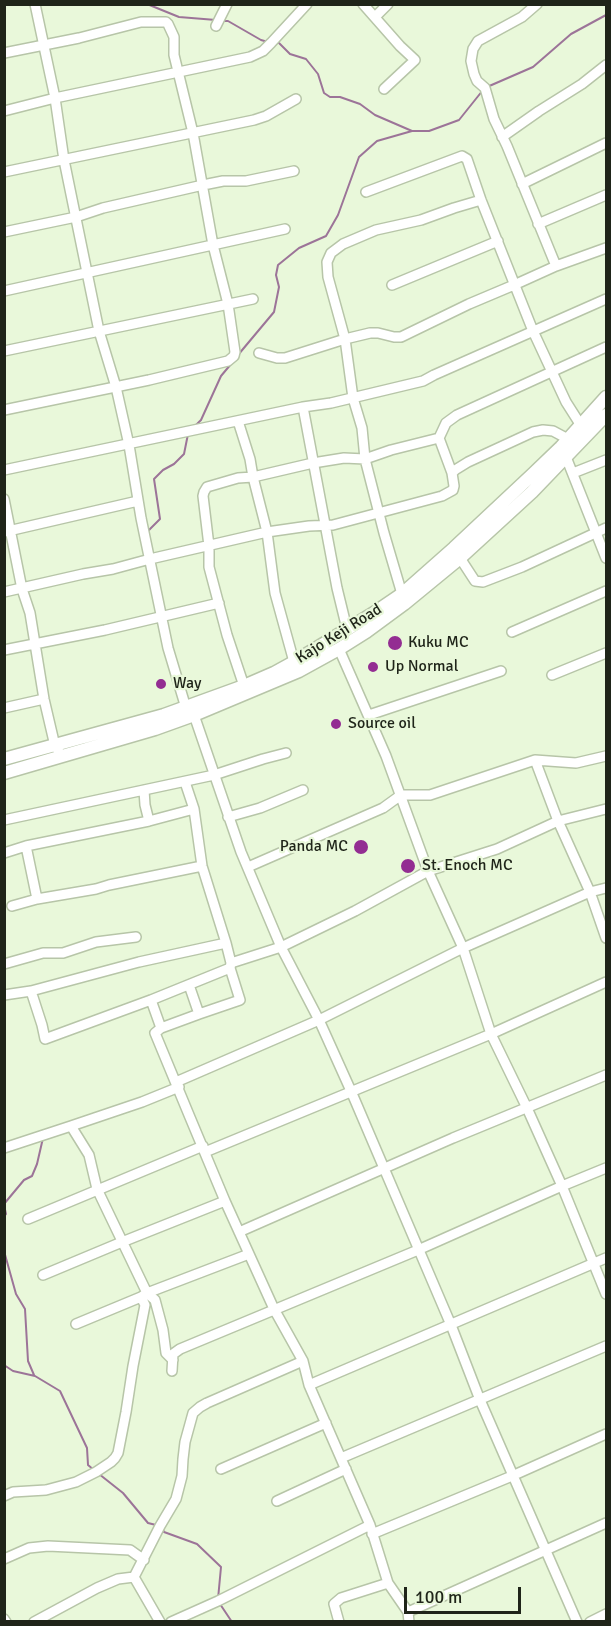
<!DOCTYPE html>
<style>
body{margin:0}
#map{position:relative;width:611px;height:1626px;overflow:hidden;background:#e9f8da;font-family:Signika,sans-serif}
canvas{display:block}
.frame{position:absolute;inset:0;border:6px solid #1f2419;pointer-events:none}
.scale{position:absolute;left:404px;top:1587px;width:117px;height:27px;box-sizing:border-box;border:3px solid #1f2419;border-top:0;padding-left:8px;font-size:18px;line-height:21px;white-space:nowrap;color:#1f2419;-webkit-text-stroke:4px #e9f8da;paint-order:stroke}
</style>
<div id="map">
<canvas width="611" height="1626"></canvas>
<div class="frame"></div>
<div class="scale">100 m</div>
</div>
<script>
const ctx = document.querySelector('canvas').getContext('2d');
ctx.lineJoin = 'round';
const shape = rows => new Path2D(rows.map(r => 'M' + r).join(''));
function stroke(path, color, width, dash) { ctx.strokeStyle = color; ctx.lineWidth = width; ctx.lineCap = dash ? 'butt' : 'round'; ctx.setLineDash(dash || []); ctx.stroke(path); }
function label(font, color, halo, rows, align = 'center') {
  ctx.font = font + ' Signika,sans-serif'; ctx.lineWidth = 4.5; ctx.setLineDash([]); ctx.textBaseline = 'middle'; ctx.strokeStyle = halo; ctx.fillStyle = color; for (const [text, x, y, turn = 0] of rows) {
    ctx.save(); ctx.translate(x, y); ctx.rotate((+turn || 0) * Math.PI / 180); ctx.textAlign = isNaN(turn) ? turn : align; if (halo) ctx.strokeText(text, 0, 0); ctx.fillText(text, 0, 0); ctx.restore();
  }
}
const stream = shape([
 [147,4,179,17,216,20],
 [222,21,228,21,261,40,268,42],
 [277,43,279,43,290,54,306,59,318,74,324,93,330,97,340,97,360,104,375,115,412,131,429,131,459,120,483,90],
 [487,87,533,67,571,34,606,15],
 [238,355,274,312,279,287,276,275,278,265,299,248,326,236,338,215,359,157,377,141,412,131],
 [195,426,201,420,221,376,231,364],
 [148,531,160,519,154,479,163,470,174,464,184,454,188,434],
 [129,569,140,566],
 [4,1204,24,1180,32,1176,37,1164,43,1138],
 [4,1205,6,1214,4,1216],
 [4,1251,16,1294,25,1309,28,1361,34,1375],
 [4,1365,13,1371,35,1376,60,1391,87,1448,88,1465,94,1470],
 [99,1474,123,1493,148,1523,156,1525],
 [163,1530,164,1532,197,1544,221,1567,218,1599],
 [220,1604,232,1622]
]);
const minor = shape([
 [35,4,55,98,64,160,99,331,116,387,129,445,141,518,168,648,186,708],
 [363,4,400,46,415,60,384,89],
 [537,4,522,17,478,41,473,49,471,61,474,74,477,81,485,88,494,119,507,146,556,266,606,248],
 [375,17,388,4],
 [216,26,227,4],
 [4,53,79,38,141,22,166,22,168,24,174,37,174,55,193,133,213,245,228,304,235,352,234,356,228,361,149,380,4,410],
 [4,111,55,98,250,57,263,51,271,43,307,4],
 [502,137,539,111,582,84,606,65],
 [4,172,254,120,266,116,296,99],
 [522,184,606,143],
 [366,192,462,156,467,159,481,200,533,331,566,402,580,424],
 [538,224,606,195],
 [4,232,76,217,103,208,203,185,223,181,246,181,294,171],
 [392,285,498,241],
 [4,291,285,229],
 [4,351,253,299],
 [259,353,277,358,285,358,345,339,370,333,378,333,394,337,401,337,469,304,514,285,556,266],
 [303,407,337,588,347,629],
 [238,421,250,459,253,477,267,532,275,593,294,662],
 [439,438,452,473],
 [566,457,606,558],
 [4,470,303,407,331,403,423,381,434,375,606,299],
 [573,473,606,460],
 [4,499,22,589,30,613,44,699,55,746,62,756],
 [4,532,138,501],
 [460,558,475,581,483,582,522,567,606,528],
 [4,592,83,574,113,569,150,559,267,532,309,526,333,525,442,496,453,490,454,486,452,473,455,470,468,462,533,432,543,430,553,431,568,439],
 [402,594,384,533,365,459,362,428,353,398,345,339,328,277,327,262,331,253,343,244,376,230,421,220,454,208,481,200],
 [512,632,606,591],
 [339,649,386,756,428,871,463,948,491,1034,527,1108,562,1186,606,1294],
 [4,650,105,630,219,603],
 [552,675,606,653],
 [244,686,227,635,209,567,209,546,203,496,204,492,207,487,238,478,253,477,313,463,344,458,365,459,391,450,439,438,446,423,457,415,606,347],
 [4,708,44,699],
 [194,715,241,852,281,947,319,1020,351,1091,451,1325,480,1400,577,1622],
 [369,715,501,671],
 [535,760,558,821,590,892,606,938],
 [185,782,194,809,202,866,226,943,231,963,230,968,240,1000,199,1014],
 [144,790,145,805,149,821],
 [228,817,260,808,303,790],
 [4,820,214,775,263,759,286,753],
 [26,846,37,899],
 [4,853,26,846,149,821,194,809],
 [248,867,383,808,401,795,430,795,535,760,576,763,606,756],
 [12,906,37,899,96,889,109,885,202,866],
 [231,963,281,947,355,911,428,871,497,849,558,821,606,809],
 [4,964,43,953,63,953,96,942,136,937],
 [31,991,42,1025,45,1039,151,1000,230,968],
 [4,995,31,991,139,962,226,943],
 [151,1000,161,1028,155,1033,189,1115,225,1201,274,1309,303,1361,309,1385,370,1525,388,1583,408,1612,409,1622],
 [161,1028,199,1014,189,985],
 [176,1082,319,1020,463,948,590,892,606,888],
 [4,1148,71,1126],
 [205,1152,491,1034,606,982],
 [28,1219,203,1146],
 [239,1232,453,1138,606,1075],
 [43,1275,122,1242,225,1201],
 [76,1324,141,1297,147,1293,249,1254],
 [173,1360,166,1353,163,1330,155,1300,147,1293,97,1189,89,1155,71,1126,142,1102,179,1087],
 [172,1371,173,1354,180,1349,418,1250,562,1186,606,1168],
 [309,1385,606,1258],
 [341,1458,606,1346],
 [221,1469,326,1423],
 [4,1496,13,1492,46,1490,76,1482,96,1472,111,1462,115,1458,118,1453,126,1412,133,1366,145,1305,141,1297],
 [277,1501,346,1469],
 [372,1534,512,1476,606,1434],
 [4,1559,29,1548,48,1546,130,1550,144,1560],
 [134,1577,160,1526,176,1499,182,1476,183,1459,185,1442,193,1413,200,1407,207,1403,303,1361],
 [408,1612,606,1523],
 [4,1619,6,1622],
 [34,1622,97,1588,118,1579,134,1577,160,1622],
 [171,1622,218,1601,370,1525],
 [339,1622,334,1604,341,1598,388,1583],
 [590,1622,606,1614]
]);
const major = shape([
 [4,759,164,715,244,686,274,673,294,662,374,613,402,594,454,548,533,474,561,447,606,397],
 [4,773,155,729,194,715,299,671,339,649,366,632,404,604,460,558,532,492,606,415]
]);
const markers = [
 [395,643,8,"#932d92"],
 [373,667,6,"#932d92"],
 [161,684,6,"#932d92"],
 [336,724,6,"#932d92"],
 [361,847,8,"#932d92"],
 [408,866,8,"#932d92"]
];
const streetNames = [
 ["Kajo Keji Road",339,634,-32]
];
const poiNames = [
 ["Kuku MC",408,643],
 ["Up Normal",385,667],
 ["Way",173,684],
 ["Source oil",348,724],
 ["Panda MC",348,847,"right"],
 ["St. Enoch MC",422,866]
];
stroke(stream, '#9c7498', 2);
stroke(minor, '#b7c5a8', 12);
stroke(major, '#b7c5a8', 15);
stroke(minor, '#fff', 9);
stroke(major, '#fff', 12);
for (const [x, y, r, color] of markers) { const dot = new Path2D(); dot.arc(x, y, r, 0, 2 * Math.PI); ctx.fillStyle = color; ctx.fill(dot); stroke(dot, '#e9f8da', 2); }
label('16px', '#1f2419', '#e9f8da', streetNames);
label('16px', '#1f2419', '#e9f8da', poiNames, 'left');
</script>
